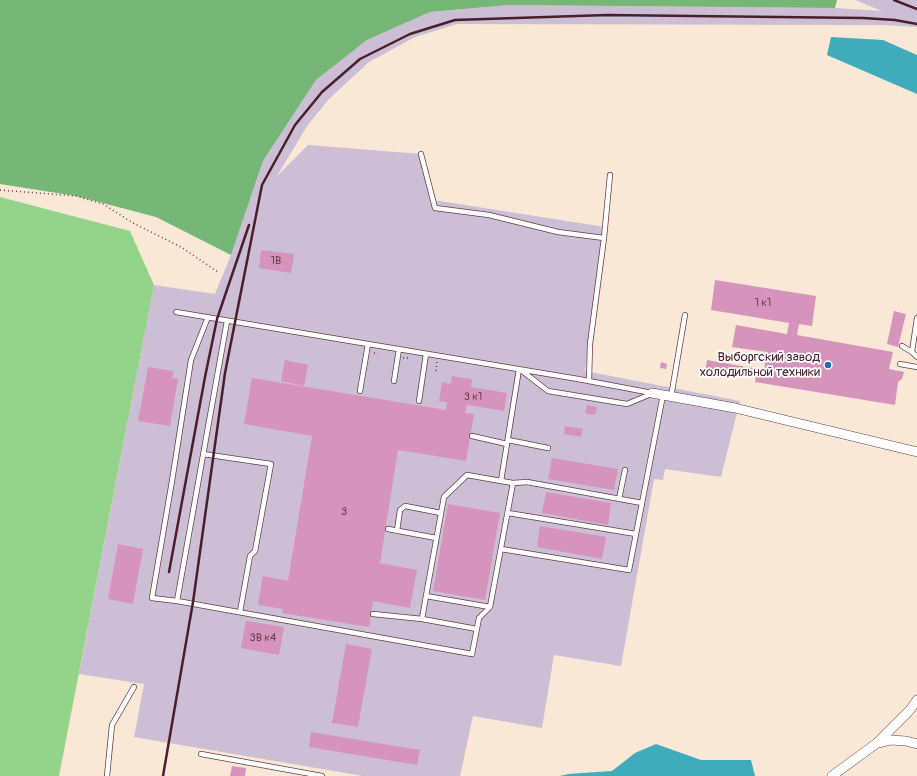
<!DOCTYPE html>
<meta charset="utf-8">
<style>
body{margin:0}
canvas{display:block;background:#f8e8d5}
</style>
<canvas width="917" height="776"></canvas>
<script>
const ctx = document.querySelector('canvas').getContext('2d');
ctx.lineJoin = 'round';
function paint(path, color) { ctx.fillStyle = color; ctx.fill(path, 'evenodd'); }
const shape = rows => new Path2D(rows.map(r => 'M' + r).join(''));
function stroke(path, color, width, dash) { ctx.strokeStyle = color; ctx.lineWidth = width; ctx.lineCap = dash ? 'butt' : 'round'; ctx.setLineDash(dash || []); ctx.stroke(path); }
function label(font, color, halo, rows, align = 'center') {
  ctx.font = font + ' Pangolin,sans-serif'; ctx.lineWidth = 3.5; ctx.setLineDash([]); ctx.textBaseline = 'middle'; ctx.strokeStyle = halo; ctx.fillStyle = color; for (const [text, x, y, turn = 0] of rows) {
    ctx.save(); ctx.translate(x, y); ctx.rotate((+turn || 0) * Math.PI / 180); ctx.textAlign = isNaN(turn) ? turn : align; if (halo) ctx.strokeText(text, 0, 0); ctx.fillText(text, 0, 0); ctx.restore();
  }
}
const industrial = shape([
 [855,0,917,0,917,27,882,25,457,24,415,37,369,62,329,99,307,126,277,176,308,145,421,154,433,200,605,227,585,371,740,401,721,477,665,469,663,480,654,479,621,666,554,655,542,728,473,716,460,776,363,776,134,737,144,684,79,674,154,285,215,294,231,255,263,161,316,80,367,40,430,12,509,5,835,8,882,11]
]);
const green = shape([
 [0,197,130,231,154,285,59,776,0,776]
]);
const forest = shape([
 [0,0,837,0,835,8,509,5,430,12,367,40,316,80,263,161,231,255,156,217,76,196,0,184]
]);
const water = shape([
 [831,37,883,40,917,55,917,94,827,55],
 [656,744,701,760,751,760,755,776,560,776,568,774,612,771,635,753]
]);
const building = shape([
 [261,250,294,254,291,273,259,268],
 [715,280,816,296,812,326,799,324,797,335,893,352,889,369,904,372,902,379,898,382,895,405,755,382,756,376,763,377,763,376,735,371,734,378,705,373,707,360,764,370,767,352,732,347,736,325,787,334,789,323,711,310],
 [894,311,906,314,898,347,887,344],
 [285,360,308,365,304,386,281,381],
 [661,362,667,364,666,369,660,368],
 [148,367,174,371,172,378,178,379,170,426,138,421],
 [452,376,472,379,471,387,507,393,504,411,467,405,465,413,474,414,466,461,398,450,380,563,417,570,410,608,373,601,369,627,282,613,283,609,258,605,263,576,288,581,312,436,244,424,252,378,446,410,447,402,439,401,442,382,451,384],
 [587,405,597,407,595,415,585,413],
 [565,426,583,429,581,437,564,434],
 [552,458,618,469,614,490,548,479],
 [546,492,611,503,608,525,542,513],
 [448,504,500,513,485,600,433,591],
 [540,526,606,537,602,559,537,547],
 [118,544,143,549,133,604,108,599],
 [246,621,284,627,279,655,241,648],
 [346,644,372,649,358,727,332,723],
 [311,732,420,750,417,765,309,747],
 [232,766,246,768,245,776,230,776]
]);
const path = shape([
 [0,190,76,196,103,204,133,223,181,247,218,272],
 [374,353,378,354],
 [403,358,408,358],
 [436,371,437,361]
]);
const lane = shape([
 [421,154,435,208,489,215,558,232,604,238],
 [176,312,578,379,652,393],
 [208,317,191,360,172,481,152,598,177,601,472,654,479,618,490,607],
 [902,346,912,352,917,357],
 [912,352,917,318],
 [900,364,917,367],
 [521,370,548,391,627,404,651,394],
 [394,381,399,349],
 [589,381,590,344,604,238,610,175],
 [360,391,368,344],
 [671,397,685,315],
 [419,401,426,354],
 [472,436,507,444],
 [508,440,548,448],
 [203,454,271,464,255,551,250,556,240,612],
 [501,481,513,483,490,607,426,596,444,497,467,475,501,481,519,369],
 [513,483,527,482,642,503],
 [619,499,625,470],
 [508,513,636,534],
 [388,529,436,538],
 [397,531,400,510,405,506,441,513],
 [501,549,629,570,663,395],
 [426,596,422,619,477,629],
 [177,601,227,321],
 [373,614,422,619],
 [201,754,322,776],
 [107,776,112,725,134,687]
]);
const street = shape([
 [652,393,735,408,917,452],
 [879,743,891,740,906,741,917,744],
 [832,776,877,743,910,710,917,700]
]);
const rail = shape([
 [894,0,917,9],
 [169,572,205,377,217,319,249,225],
 [163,776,193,602,225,373,262,185,295,125,322,92,360,59,410,34,455,20,607,15,863,18,895,20,917,24]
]);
const markers = [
 [828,365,4,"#1f6fb2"]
];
const numberNames = [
 ["1В",276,261],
 ["1 к1",763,303],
 ["3 к1",473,397],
 ["3",344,512],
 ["3В к4",263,638]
];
const poiNames = [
 ["Выборгский завод",820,358],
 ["холодильной техники",820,373]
];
paint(industrial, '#ccbed4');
paint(green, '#93d48a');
paint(forest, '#76b676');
paint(water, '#3eacbb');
paint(building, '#d694bc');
stroke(lane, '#643d44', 6);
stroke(street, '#643d44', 10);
stroke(path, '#643d44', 1.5, [1, 3]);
stroke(lane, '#fff', 4.5);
stroke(street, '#fff', 9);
stroke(rail, '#4a1f2b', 2.5);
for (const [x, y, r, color] of markers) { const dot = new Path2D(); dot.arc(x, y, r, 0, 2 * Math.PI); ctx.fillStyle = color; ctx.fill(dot); stroke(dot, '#fff', 1.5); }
label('11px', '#6d3c4f', null, numberNames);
label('13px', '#4a1f2b', '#fff', poiNames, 'right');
</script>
